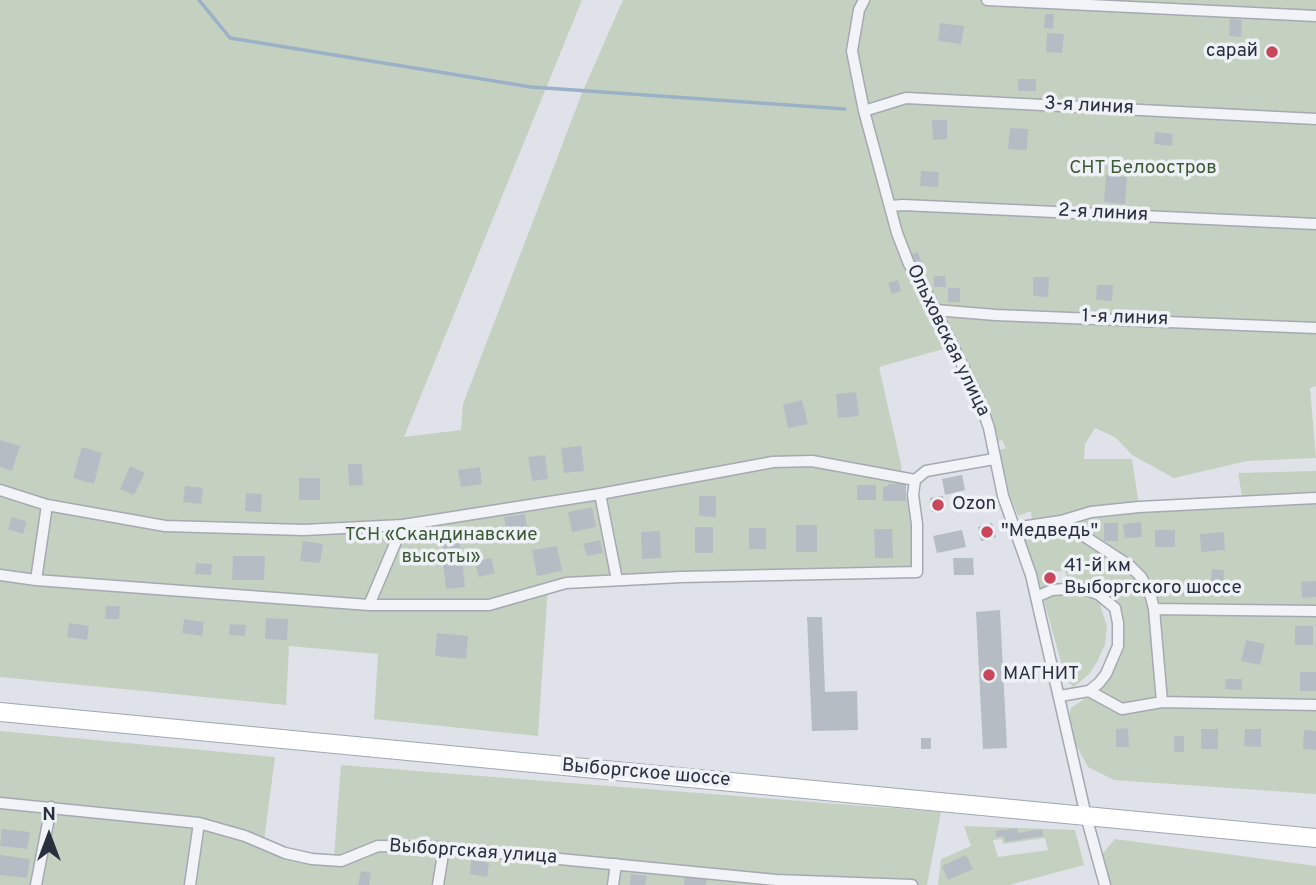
<!DOCTYPE html>
<meta charset="utf-8">
<style>
body{margin:0}
#map{position:relative;width:1316px;height:885px;overflow:hidden;background:#dfe2e8;font-family:Overpass,sans-serif}
canvas{display:block}
.north{position:absolute;left:14px;top:801px;width:70px;height:70px;-webkit-text-stroke:5px #eef1f5;paint-order:stroke;rotate:0deg;font-size:19px;font-weight:700;line-height:28px;text-align:center;color:#28303e}
.north::after{content:'';display:block;margin:auto;width:24px;height:32px;background:#28303e;clip-path:polygon(50% 0,100% 100%,50% 72%,0 100%)}
</style>
<div id="map">
<canvas width="1316" height="885"></canvas>
<div class="north">N</div>
</div>
<script>
const ctx = document.querySelector('canvas').getContext('2d');
ctx.lineJoin = 'round';
function paint(path, color) { ctx.fillStyle = color; ctx.fill(path, 'evenodd'); }
const shape = rows => new Path2D(rows.map(r => 'M' + r).join(''));
function stroke(path, color, width, dash) { ctx.strokeStyle = color; ctx.lineWidth = width; ctx.lineCap = dash ? 'butt' : 'round'; ctx.setLineDash(dash || []); ctx.stroke(path); }
function label(font, color, halo, rows, align = 'center') {
  ctx.font = font + ' Overpass,sans-serif'; ctx.lineWidth = 7; ctx.setLineDash([]); ctx.textBaseline = 'middle'; ctx.strokeStyle = halo; ctx.fillStyle = color; for (const [text, x, y, turn = 0] of rows) {
    ctx.save(); ctx.translate(x, y); ctx.rotate((+turn || 0) * Math.PI / 180); ctx.textAlign = isNaN(turn) ? turn : align; if (halo) ctx.strokeText(text, 0, 0); ctx.fillText(text, 0, 0); ctx.restore();
  }
}
const green = shape([
 [0,0,582,0,404,437,461,430,463,404,582,93,623,0,1316,0,1316,386,1310,388,1316,458,1247,461,1174,478,1132,455,1115,437,1095,428,1085,444,1084,459,1132,459,1139,506,1243,502,1238,473,1316,471,1316,794,1114,780,1088,767,1076,745,1069,717,1071,708,1098,690,1111,676,1119,660,1122,645,1118,607,1069,587,1065,571,1046,572,1048,590,1041,590,1023,537,1033,537,1031,511,1018,516,1016,511,1006,488,1001,461,1000,450,1006,448,1002,440,996,442,954,346,879,367,901,464,902,487,917,524,917,572,548,587,538,736,374,719,378,654,289,646,286,705,0,677],
 [1080,590,1098,598,1107,627,1105,645,1097,662,1089,674,1074,687,1069,683,1065,676,1044,601,1051,594],
 [0,731,275,757,264,841,291,854,334,856,341,765,941,812,927,885,0,885],
 [964,826,1075,830,1084,865,1009,885,938,885,941,859,971,846],
 [1045,838,1048,850,998,857,993,840,1002,839,1003,844],
 [1115,839,1316,866,1316,885,1103,885,1098,859]
]);
const stream = shape([
 [199,0,230,38,531,87,845,109]
]);
const building = shape([
 [1045,14,1054,14,1053,29,1044,28],
 [1230,19,1242,20,1241,37,1229,36],
 [940,23,964,26,961,44,938,41],
 [1047,33,1064,34,1062,53,1046,52],
 [1268,48,1276,48,1276,57,1268,57],
 [1018,79,1036,79,1036,91,1018,91],
 [932,120,947,120,947,139,933,140],
 [1010,128,1028,129,1027,150,1008,149],
 [1155,132,1173,134,1172,146,1154,144],
 [921,171,939,172,938,187,920,186],
 [1106,175,1127,177,1125,204,1104,202],
 [918,252,922,264,913,267,909,255],
 [934,276,945,276,946,287,934,287],
 [1033,277,1049,277,1048,297,1033,296],
 [898,280,901,291,892,294,888,283],
 [1097,285,1113,285,1112,301,1096,300],
 [948,288,960,288,960,302,948,302],
 [856,392,859,416,838,418,836,394],
 [802,400,808,424,788,428,783,405],
 [0,440,20,446,12,471,0,467],
 [581,446,584,471,564,473,561,448],
 [82,447,102,453,94,484,73,478],
 [545,455,548,479,532,481,528,457],
 [348,464,362,464,363,485,349,486],
 [130,466,145,473,134,495,120,489],
 [480,467,482,484,461,487,458,470],
 [962,475,965,490,945,495,942,479],
 [299,478,320,478,320,500,299,500],
 [906,483,906,501,883,501,883,487,888,486,888,484],
 [857,485,876,485,876,500,857,500],
 [185,486,203,488,201,504,183,502],
 [246,493,262,494,261,512,245,511],
 [699,496,716,496,716,517,699,516],
 [943,496,945,510,932,512,930,498],
 [592,507,596,527,572,532,568,512],
 [525,514,528,531,507,535,504,517],
 [12,517,27,522,23,534,8,529],
 [1141,522,1142,537,1125,538,1123,524],
 [992,523,996,537,981,541,978,527],
 [1104,523,1118,523,1118,541,1104,541],
 [796,525,817,525,817,552,796,552],
 [695,527,713,527,713,553,695,553],
 [749,528,766,528,766,549,749,549],
 [874,529,892,529,893,558,875,558],
 [457,530,461,550,444,553,441,533],
 [962,530,966,547,937,553,933,536],
 [1155,530,1175,530,1175,547,1155,547],
 [660,531,661,558,642,559,641,532],
 [1224,532,1225,550,1201,552,1200,534],
 [600,540,603,553,587,556,583,544],
 [303,541,323,544,320,563,300,561],
 [557,546,562,571,537,576,532,550],
 [233,556,265,556,264,580,232,580],
 [491,558,495,573,479,577,475,562],
 [953,558,973,558,974,575,954,575],
 [462,559,465,587,446,589,443,562],
 [196,563,212,564,211,575,195,574],
 [1212,569,1224,570,1223,587,1210,586],
 [1316,581,1316,597,1302,598,1301,582],
 [1187,586,1187,595,1174,596,1173,587],
 [106,606,120,606,119,619,105,619],
 [1000,610,1007,748,983,749,976,612],
 [807,617,822,617,825,692,857,691,858,730,812,731],
 [266,618,288,619,287,640,265,639],
 [184,619,204,622,202,636,182,633],
 [69,623,89,626,87,640,67,637],
 [230,624,246,625,245,636,229,635],
 [1295,626,1313,626,1313,645,1295,645],
 [437,633,468,636,466,659,435,656],
 [1246,640,1265,644,1260,665,1241,661],
 [1300,672,1316,672,1316,691,1300,691],
 [1226,679,1242,679,1242,690,1225,689],
 [1128,728,1129,747,1116,747,1116,729],
 [1201,729,1218,729,1218,749,1201,749],
 [1245,729,1261,729,1261,747,1244,746],
 [1304,730,1316,731,1316,750,1303,749],
 [1174,736,1184,736,1184,752,1174,752],
 [921,738,931,738,931,749,921,749],
 [1017,828,1018,833,1042,829,1043,836,1005,842,1004,836,997,837,995,831],
 [2,829,30,832,27,849,0,846],
 [0,855,30,859,27,878,0,875],
 [966,855,973,869,948,880,942,866],
 [471,860,489,863,487,877,470,874],
 [361,871,371,873,369,885,358,885],
 [631,874,647,876,645,885,630,885],
 [685,876,707,879,706,885,684,885]
]);
const minor = shape([
 [864,0,859,10,852,51,864,111,897,233,909,264,929,297,979,399,989,428,1003,496,1031,575,1086,816,1105,885],
 [987,0,1316,16],
 [864,111,906,98,1316,119],
 [890,206,903,205,1316,224],
 [935,310,996,315,1316,328],
 [0,490,47,505,165,526,304,530,403,525,600,494,773,462,812,461,915,480],
 [600,494,617,580],
 [1061,521,1130,566,1141,577,1150,593,1154,609,1162,702],
 [1014,528,1061,521,1091,512,1139,507,1316,498],
 [0,575,36,580,369,605,489,605,566,583,681,577,917,572,917,524,913,495,915,480,926,471,994,459],
 [36,580,47,505],
 [1036,597,1052,590,1081,588,1098,594,1115,608,1118,623,1118,646,1106,674,1099,683,1089,691,1060,696],
 [369,605,403,525],
 [1154,609,1316,611],
 [1089,691,1122,709,1162,702,1316,705],
 [0,803,199,823,245,836,285,853,312,859,341,861,378,846,436,847,776,880,912,885],
 [36,885,51,807],
 [190,885,199,823],
 [438,885,444,848],
 [613,885,616,864]
]);
const primary = shape([
 [0,712,1316,838]
]);
const markers = [
 [1272,52,7,"#c9475c"],
 [938,505,7,"#c9475c"],
 [987,532,7,"#c9475c"],
 [1050,578,7,"#c9475c"],
 [989,675,7,"#c9475c"]
];
const poiNames = [
 ["сарай",1258,52,"right"],
 ["Ozon",952,505],
 ["\"Медведь\"",1001,532],
 ["41-й км",1064,567],
 ["Выборгского шоссе",1064,589],
 ["МАГНИТ",1003,675]
];
const streetNames = [
 ["3-я линия",1089,107,3],
 ["2-я линия",1103,214,3],
 ["1-я линия",1125,319,2],
 ["Ольховская улица",947,341,64],
 ["Выборгское шоссе",646,774,5],
 ["Выборгская улица",473,853,4]
];
const parkNames = [
 ["СНТ Белоостров",1143,169],
 ["ТСН «Скандинавские",441,536],
 ["высоты»",441,558]
];
paint(green, '#c5d1c0');
stroke(stream, '#9ab1c7', 3.5);
paint(building, '#b6bcc4');
stroke(minor, '#a4a9b2', 13);
stroke(primary, '#9ea7b3', 20);
stroke(minor, '#f1f3f6', 10);
stroke(primary, '#fff', 18);
for (const [x, y, r, color] of markers) { const dot = new Path2D(); dot.arc(x, y, r, 0, 2 * Math.PI); ctx.fillStyle = color; ctx.fill(dot); stroke(dot, '#eef1f5', 2.5); }
label('19px', '#28303e', '#eef1f5', poiNames, 'left');
label('19px', '#28303e', '#eef1f5', streetNames);
label('19px', '#3d5936', '#eef1f5', parkNames);
</script>
